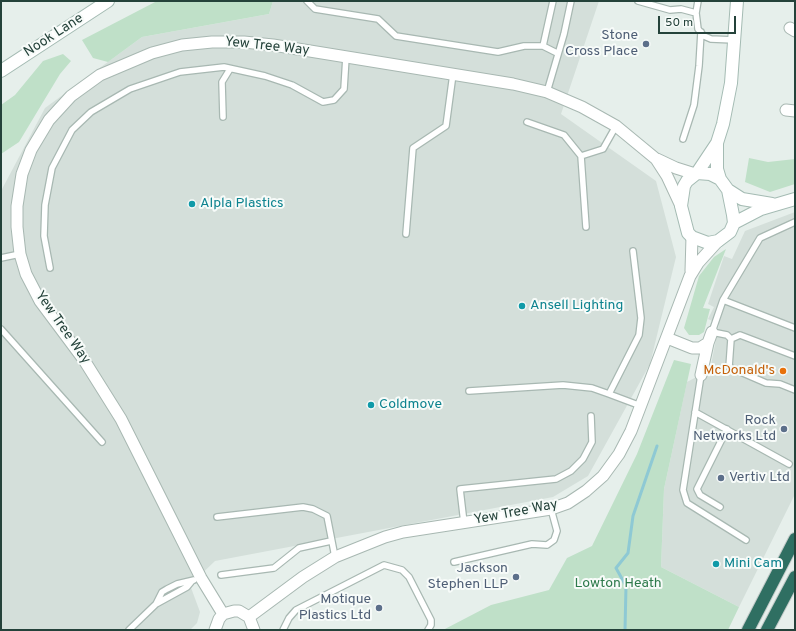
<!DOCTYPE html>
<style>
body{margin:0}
#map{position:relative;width:796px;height:631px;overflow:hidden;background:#e6efeb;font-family:Overpass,sans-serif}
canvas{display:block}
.frame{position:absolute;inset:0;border:2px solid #24423a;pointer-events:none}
.scale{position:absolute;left:658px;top:16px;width:78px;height:18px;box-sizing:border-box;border:2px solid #24423a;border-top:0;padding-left:5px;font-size:12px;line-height:14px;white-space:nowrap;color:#24423a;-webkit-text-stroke:3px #f7fbf9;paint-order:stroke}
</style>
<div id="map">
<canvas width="796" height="631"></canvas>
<div class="frame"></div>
<div class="scale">50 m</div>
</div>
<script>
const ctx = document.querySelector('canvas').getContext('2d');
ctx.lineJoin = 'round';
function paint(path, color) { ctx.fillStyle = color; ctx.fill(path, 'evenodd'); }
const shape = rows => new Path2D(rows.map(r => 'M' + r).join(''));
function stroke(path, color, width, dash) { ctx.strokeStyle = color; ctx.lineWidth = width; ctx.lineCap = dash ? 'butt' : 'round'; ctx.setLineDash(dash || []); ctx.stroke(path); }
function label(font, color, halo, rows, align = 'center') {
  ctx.font = font + ' Overpass,sans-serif'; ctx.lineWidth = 4; ctx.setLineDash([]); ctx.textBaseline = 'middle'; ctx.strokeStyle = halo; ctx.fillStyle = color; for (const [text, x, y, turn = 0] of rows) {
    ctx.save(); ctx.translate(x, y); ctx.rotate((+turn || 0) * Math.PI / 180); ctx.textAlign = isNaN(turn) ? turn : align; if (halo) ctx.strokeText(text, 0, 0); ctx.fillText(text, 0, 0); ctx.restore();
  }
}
const built = shape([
 [273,1,599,1,561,114,656,181,676,257,650,364,588,476,553,497,215,561,190,585,200,612,197,623,190,630,1,630,1,191,45,108,142,37,269,14],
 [795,212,795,494,739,607,661,567,664,489,687,382,710,370,719,324,708,319,714,307,708,304,724,256,732,259,745,231]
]);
const green = shape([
 [157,1,273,1,269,14,142,37,108,62,93,58,82,40],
 [63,54,71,61,60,74,19,142,1,154,1,105,15,95,43,61],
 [749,158,768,162,795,159,795,184,770,192,745,182],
 [726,249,703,308,710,309,704,332,699,335,689,335,684,328,699,276,714,257],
 [674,360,691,364,664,489,661,567,739,607,728,630,443,630,491,605,549,590,567,558,592,546,637,454]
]);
const stream = shape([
 [625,630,626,586,616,568,628,553,633,516,657,446]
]);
const lane = shape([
 [307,1,315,9,378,19,396,36,498,52,524,46,543,46,557,53],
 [638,1,670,10,681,9,696,13,698,29,704,36,711,39,734,40],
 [696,13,698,1],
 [543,46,553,1],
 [547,92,564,34,571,1],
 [223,117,222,82,230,69],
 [527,122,564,135,581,156,603,149,616,126],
 [683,139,694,105,699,66,701,32],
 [581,156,586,227],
 [406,234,413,148,446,126,453,74],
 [633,251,641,318,639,335,609,394,641,406],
 [1,258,20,254],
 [50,268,44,236,45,205,52,168,72,130,91,112,130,89,180,72,224,67,265,76,292,85,323,102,334,100,344,89,346,57],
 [723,300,760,238,795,222],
 [1,329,102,442],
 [731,339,727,335,712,332,723,300,795,328],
 [731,339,729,367,766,383,780,384,795,390],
 [731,339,740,335,795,356],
 [701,375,683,490,687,503,746,540],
 [469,391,563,385,592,388,609,394],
 [695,412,789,464],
 [720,507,700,495,697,489,727,429],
 [217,517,303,507,313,509,327,516,335,557],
 [464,523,460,489,556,479,571,471,583,459,592,442,591,416],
 [454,562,532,544,547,545,554,540,557,531,551,509],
 [221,575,274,568,299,548,331,541],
 [156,604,162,592,167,589,177,584,194,580],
 [129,630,156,604,187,587,192,581],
 [283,630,289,618,296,610,384,565,402,570,409,577,431,620,431,625,428,630]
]);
const street = shape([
 [790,28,795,31],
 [786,110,795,111],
 [657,159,676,168,695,174],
 [691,271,692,237],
 [667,338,692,348,700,348,708,343],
 [701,375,708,343,712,332],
 [223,614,201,578,121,419,84,360,40,301,26,274,20,254,17,227,17,206,22,174,31,150,49,120,71,96,100,75,152,53,182,45,212,42,244,42,273,45,513,84,547,92,582,107,616,126,656,159,667,176,681,206],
 [249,617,303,577,335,557,385,537,403,532,551,509,568,503,586,491,603,476,619,454,631,431,690,276,698,263,718,241],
 [215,630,219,619,223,614,234,611,239,611,249,617,254,630]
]);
const secondary = shape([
 [1,71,108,1],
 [717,144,717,169,720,179],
 [697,173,710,174,720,179,728,190,733,215,734,223,730,232,718,241,708,243,692,237,688,233,681,206,684,186,687,181,697,173],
 [697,173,717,143,723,124,731,83,737,1],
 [728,190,742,199,772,204],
 [734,223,761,209,795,199]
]);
const highway = shape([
 [748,630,795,539],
 [767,630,795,577]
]);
const markers = [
 [646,44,4,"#5c6f8a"],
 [192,204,4,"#0f9aa8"],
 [522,306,4,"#0f9aa8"],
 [783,371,4,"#e8710a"],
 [371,405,4,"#0f9aa8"],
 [784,429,4,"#5c6f8a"],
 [721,478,4,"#5c6f8a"],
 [716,564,4,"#0f9aa8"],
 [516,577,4,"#5c6f8a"],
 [379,608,4,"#5c6f8a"]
];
const streetNames = [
 ["Nook Lane",54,36,-33],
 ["Yew Tree Way",267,47,6],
 ["Yew Tree Way",62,328,55],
 ["Yew Tree Way",516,513,-11]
];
const serviceNames = [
 ["Stone",638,36],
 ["Cross Place",638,52],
 ["Rock",776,421],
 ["Networks Ltd",776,437],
 ["Vertiv Ltd",729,478,"left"],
 ["Jackson",508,569],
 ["Stephen LLP",508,585],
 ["Motique",371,600],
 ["Plastics Ltd",371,616]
];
const cultureNames = [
 ["Alpla Plastics",200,204],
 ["Ansell Lighting",530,306],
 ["Coldmove",379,405],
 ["Mini Cam",724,564]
];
const foodNames = [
 ["McDonald's",775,371]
];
const parkNames = [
 ["Lowton Heath",618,584]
];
paint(built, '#d4dfda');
paint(green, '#bfe0c8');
stroke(stream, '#8ec9d4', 3);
stroke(lane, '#a8b8b2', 8);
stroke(street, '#a8b8b2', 13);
stroke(secondary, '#a4bbb3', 14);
stroke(highway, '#c2cac8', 14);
stroke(lane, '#fff', 5.5);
stroke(street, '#fff', 11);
stroke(secondary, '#fff', 12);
stroke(highway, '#2f6f62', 12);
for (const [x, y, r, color] of markers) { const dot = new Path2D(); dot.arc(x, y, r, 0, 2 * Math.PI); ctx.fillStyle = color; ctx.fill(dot); stroke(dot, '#f7fbf9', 1.5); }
label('14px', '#24423a', '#f7fbf9', streetNames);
label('14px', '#4e5e75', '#f7fbf9', serviceNames, 'right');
label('14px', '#0d838f', '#f7fbf9', cultureNames, 'left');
label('14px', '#c56008', '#f7fbf9', foodNames, 'right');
label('14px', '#2d7a4b', '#f7fbf9', parkNames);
</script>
